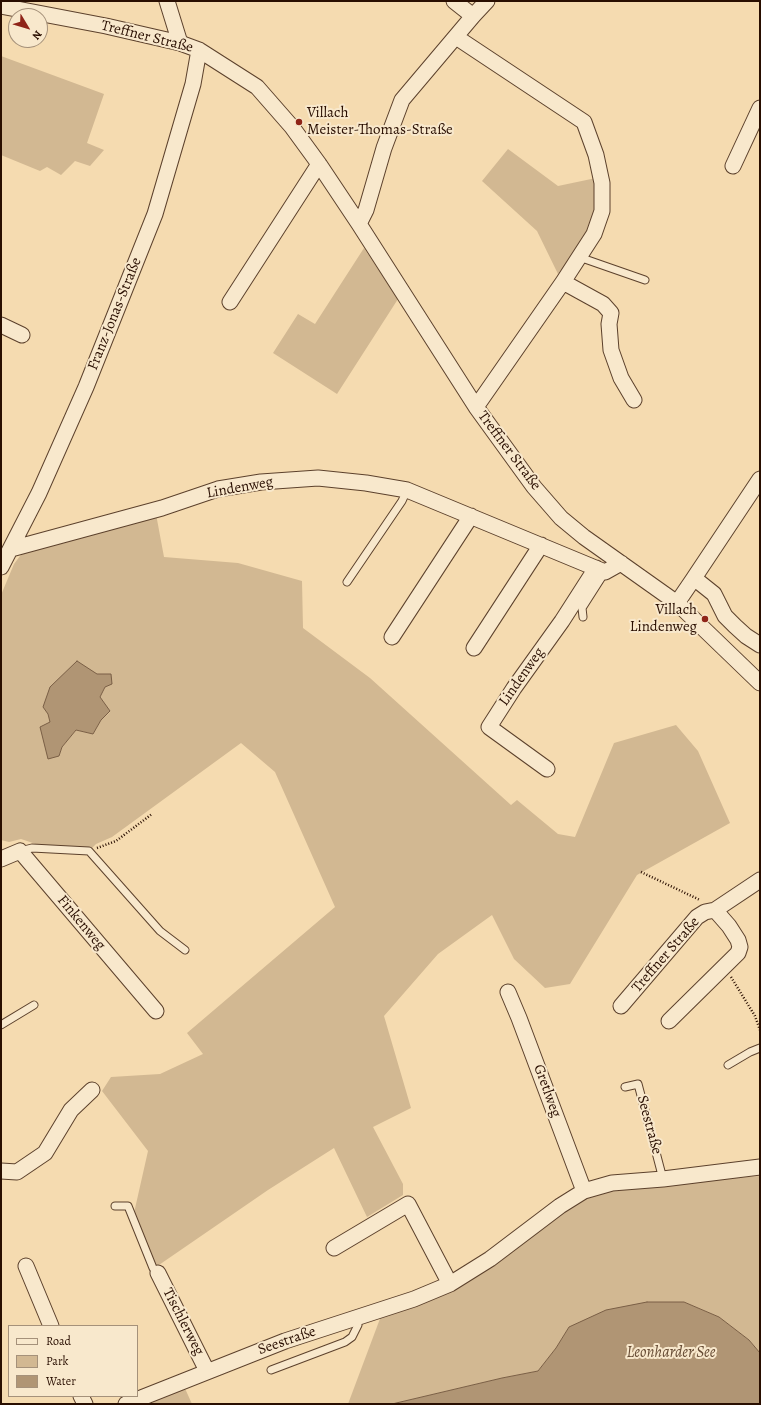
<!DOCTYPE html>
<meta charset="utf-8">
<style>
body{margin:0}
#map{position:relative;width:761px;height:1405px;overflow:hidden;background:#f5dbb0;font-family:Alegreya,serif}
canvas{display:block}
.frame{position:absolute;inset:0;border:2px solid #290e00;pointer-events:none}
.legend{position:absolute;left:8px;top:1325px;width:130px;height:72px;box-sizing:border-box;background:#f8e8cc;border:1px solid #a5917a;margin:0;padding:5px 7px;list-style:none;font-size:12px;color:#290e00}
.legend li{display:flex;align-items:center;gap:8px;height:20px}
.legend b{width:20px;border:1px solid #a5917a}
.north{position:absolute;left:8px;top:8px;width:40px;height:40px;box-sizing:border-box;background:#f8e8cc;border:1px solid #a5917a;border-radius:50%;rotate:128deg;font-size:11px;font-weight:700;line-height:16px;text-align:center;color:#290e00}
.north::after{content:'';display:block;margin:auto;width:14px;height:18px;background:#8f2418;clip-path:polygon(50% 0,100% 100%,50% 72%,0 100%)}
</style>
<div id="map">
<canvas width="761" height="1405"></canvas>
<div class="frame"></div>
<ul class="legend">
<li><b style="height:5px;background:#f8e8cc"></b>Road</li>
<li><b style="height:11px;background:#d2b892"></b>Park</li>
<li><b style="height:11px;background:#b09574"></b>Water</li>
</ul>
<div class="north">N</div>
</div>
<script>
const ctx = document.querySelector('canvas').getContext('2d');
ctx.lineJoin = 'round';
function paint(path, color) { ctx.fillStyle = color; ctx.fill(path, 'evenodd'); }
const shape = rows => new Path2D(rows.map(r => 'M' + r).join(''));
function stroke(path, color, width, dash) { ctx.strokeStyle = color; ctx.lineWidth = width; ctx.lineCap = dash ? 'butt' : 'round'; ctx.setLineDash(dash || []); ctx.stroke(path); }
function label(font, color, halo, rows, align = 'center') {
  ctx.font = font + ' Alegreya,serif'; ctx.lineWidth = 4; ctx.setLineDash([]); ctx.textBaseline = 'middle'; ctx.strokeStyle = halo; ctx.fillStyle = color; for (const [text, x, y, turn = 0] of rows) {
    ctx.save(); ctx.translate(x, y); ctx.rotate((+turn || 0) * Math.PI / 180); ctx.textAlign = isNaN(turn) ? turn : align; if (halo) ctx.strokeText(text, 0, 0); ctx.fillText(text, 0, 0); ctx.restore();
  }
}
const green = shape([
 [1,56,104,94,87,143,104,150,90,166,75,161,61,175,47,167,40,171,1,155],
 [508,149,558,186,596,178,598,200,586,238,558,274,537,231,482,181],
 [364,248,398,299,337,394,273,353,298,314,315,324],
 [156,514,164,557,238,563,302,581,303,628,370,678,511,805,517,800,558,834,575,837,614,743,676,725,698,751,730,823,637,875,570,984,545,988,514,959,492,915,438,954,384,1016,411,1108,373,1127,403,1184,403,1195,367,1217,334,1148,268,1190,156,1267,134,1213,148,1151,102,1091,111,1077,160,1074,203,1054,187,1033,335,907,275,772,241,743,112,837,96,844,89,851,42,846,21,839,9,842,1,840,1,595,14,564,23,552],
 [111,674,100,697,110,712,101,720,93,734,76,730,62,747,59,756,48,714],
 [760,1176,760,1353,749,1340,719,1317,684,1302,569,1327,556,1348,538,1371,502,1378,392,1404,348,1404,381,1316,582,1199,616,1188],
 [183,1384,192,1404,135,1404]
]);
const water = shape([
 [77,661,97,674,111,674,112,684,105,687,100,697,110,711,101,720,93,734,76,730,62,747,59,756,48,759,40,727,50,722,48,714,43,707,50,687,77,661],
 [647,1302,684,1302,719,1317,749,1340,760,1353,760,1404,392,1404,502,1378,538,1371,556,1348,569,1327,606,1310,647,1302]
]);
const path = shape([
 [97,848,116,841,152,814],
 [641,872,700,900],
 [731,977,755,1016,760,1030]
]);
const lane = shape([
 [579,257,645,280],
 [347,582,402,501,407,490],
 [583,617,582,608,605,572],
 [20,851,32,848,89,851,160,931,185,950],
 [1,1025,34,1005],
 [728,1065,750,1052,760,1048],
 [625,1087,638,1084,663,1179],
 [115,1206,128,1206,153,1268,158,1273],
 [271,1370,345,1342,352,1337,358,1325,356,1318]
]);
const street = shape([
 [167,1,180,43],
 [454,1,473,16],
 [1,6,106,26,180,43,199,50,257,87,292,127,319,164,359,224,476,407,534,487,561,518,584,537,677,603,760,683],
 [456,37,584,122,596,155,602,183,602,211,594,234,563,282,476,407],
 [733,166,760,108],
 [359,224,366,210,384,148,402,100,473,16,487,1],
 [563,282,603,304,611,313,609,324,611,350,621,378,634,400],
 [230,302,319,164],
 [1,325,22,335],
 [11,549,162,508,218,489,261,482,318,478,366,483,407,490,605,572,621,563],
 [1,567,39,493,86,387,155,214,193,84,199,50],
 [694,578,760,479],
 [677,603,694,578,714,594,725,616,735,626,746,636,760,645],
 [392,637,471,516],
 [474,648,541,545],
 [547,769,489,727,514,688,562,621,596,568],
 [1,859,20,851,156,1011],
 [508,992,519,1018,584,1191],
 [621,1006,697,917,705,912,715,910,760,880],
 [669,1021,738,953,740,947,738,940,729,926,715,910],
 [1,1171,17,1172,45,1153,71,1110,92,1090],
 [334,1248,408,1204,450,1284],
 [26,1266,51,1326],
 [158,1273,207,1371],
 [81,1396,85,1404],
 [126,1404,285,1341,414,1299,450,1284,490,1259,560,1206,584,1191,612,1183,663,1179,760,1167]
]);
const markers = [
 [299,122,4,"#8f2418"],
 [705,619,4,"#8f2418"]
];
const streetNames = [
 ["Treffner Straße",147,37,14],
 ["Franz-Jonas-Straße",115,314,-68],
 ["Treffner Straße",509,451,53],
 ["Lindenweg",240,488,-10],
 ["Lindenweg",522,677,-55],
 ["Finkenweg",81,923,50],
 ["Treffner Straße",666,955,-49],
 ["Gretlweg",547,1091,70],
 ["Seestraße",649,1125,75],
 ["Tischlerweg",183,1322,63],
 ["Seestraße",287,1341,-19]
];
const poiNames = [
 ["Villach",307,113],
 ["Meister-Thomas-Straße",307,130],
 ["Villach",697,610,"right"],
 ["Lindenweg",697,627,"right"]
];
const waterNames = [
 ["Leonharder See",671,1353]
];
paint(green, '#d2b892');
paint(water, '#b09574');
stroke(water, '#7a5f46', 1);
stroke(lane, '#5c412c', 9);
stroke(street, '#5c412c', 17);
stroke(path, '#290e00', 2.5, [1, 2]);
stroke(lane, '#f8e8cc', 7);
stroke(street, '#f8e8cc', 15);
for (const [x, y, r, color] of markers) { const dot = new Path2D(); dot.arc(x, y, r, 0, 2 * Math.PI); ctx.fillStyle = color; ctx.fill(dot); stroke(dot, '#f8e8cc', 1.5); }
label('15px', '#290e00', '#f8e8cc', streetNames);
label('15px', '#290e00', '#f8e8cc', poiNames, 'left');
label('italic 16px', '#664b34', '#f8e8cc', waterNames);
</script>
